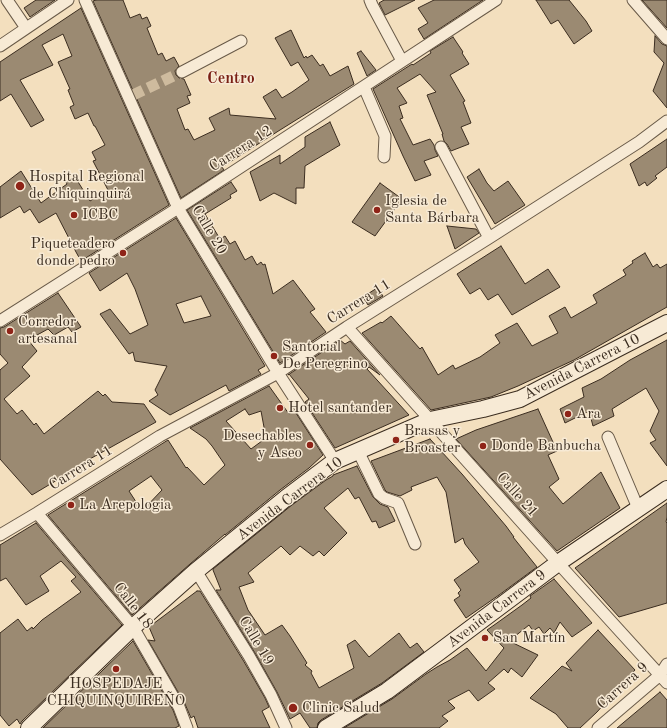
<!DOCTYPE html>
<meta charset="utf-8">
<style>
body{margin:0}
canvas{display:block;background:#f3dfbe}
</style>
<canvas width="667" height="728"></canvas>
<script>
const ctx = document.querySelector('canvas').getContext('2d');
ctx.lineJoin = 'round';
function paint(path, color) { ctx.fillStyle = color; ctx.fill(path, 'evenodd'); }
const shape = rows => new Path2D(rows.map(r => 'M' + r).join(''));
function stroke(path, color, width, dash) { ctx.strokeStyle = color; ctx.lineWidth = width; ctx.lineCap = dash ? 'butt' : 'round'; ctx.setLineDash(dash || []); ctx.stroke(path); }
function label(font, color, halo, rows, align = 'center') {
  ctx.font = font + ' "Old Standard TT",serif'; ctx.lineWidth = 3; ctx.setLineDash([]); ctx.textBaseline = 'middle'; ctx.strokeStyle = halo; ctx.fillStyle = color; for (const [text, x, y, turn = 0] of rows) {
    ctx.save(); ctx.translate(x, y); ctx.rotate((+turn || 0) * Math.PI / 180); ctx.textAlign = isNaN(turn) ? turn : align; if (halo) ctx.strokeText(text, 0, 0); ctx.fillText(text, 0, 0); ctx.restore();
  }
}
const building = shape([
 [36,0,55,0,30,17,24,8,36,0],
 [96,0,123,0,130,18,140,14,142,19,147,17,151,26,147,28,158,55,162,53,166,61,174,57,179,66,176,69,175,71,176,75,179,78,184,79,191,95,187,96,190,103,177,109,185,130,188,129,194,140,215,130,209,118,229,108,230,115,276,119,263,97,276,89,282,98,292,92,309,80,298,62,291,66,275,38,291,30,304,58,306,56,307,58,312,55,320,66,323,64,330,76,348,66,354,84,280,130,222,167,224,170,181,198,93,1,96,0],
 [384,0,415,0,385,15,379,3,384,0],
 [434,0,483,0,424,39,418,29,428,23,418,8,434,0],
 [536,0,569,0,586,21,592,31,574,44,558,20,551,24,536,0],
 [642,0,667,0,667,28,642,0],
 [81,8,169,205,81,261,76,252,56,213,39,223,30,209,24,213,20,206,0,218,0,187,21,171,41,203,67,184,66,182,75,177,90,201,108,190,93,161,96,160,92,152,105,145,95,126,94,126,88,113,75,119,70,107,74,105,68,90,70,89,58,62,72,56,63,34,42,45,53,65,20,80,44,120,31,127,11,94,0,101,0,62,81,8],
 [655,36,662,44,667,46,667,108,653,91,664,63,654,52,655,36],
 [453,37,463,52,462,53,469,64,450,75,465,101,463,102,471,123,461,127,469,144,451,151,447,144,444,141,442,134,443,134,427,95,436,92,420,74,397,88,407,103,399,106,403,118,400,119,413,145,430,139,434,145,435,150,438,156,424,161,431,175,415,181,403,156,373,89,412,64,413,65,431,53,430,51,453,37],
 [361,51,376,70,367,76,357,53,361,51],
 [330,122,340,145,305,166,304,188,296,188,296,204,274,193,260,201,250,172,280,155,280,164,305,147,305,137,330,122],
 [667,139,667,167,655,176,657,178,647,186,645,182,639,186,630,164,667,139],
 [479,169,487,183,494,191,508,181,525,205,495,224,467,177,479,169],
 [231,182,237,191,230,195,231,198,205,214,220,239,225,236,230,244,235,241,245,260,252,256,257,265,261,262,263,265,265,264,273,294,293,280,315,309,310,312,326,332,280,363,187,210,231,182],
 [380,183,402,199,375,236,352,222,380,183],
 [176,218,265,366,258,370,261,374,229,391,226,385,170,415,149,401,158,395,155,390,167,366,135,361,133,352,129,354,100,314,110,309,130,334,148,325,135,289,127,273,100,291,89,273,176,218],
 [201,296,211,316,184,323,176,304,201,296],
 [447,226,476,229,479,233,455,249,447,226],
 [501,246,525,284,548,269,560,287,512,315,498,294,488,300,480,288,470,294,457,274,501,246],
 [645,253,653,267,657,264,660,268,667,264,667,307,574,360,518,386,491,397,431,410,362,333,381,322,382,323,391,316,420,349,422,347,438,375,453,365,455,369,480,357,500,343,495,335,517,323,532,346,558,333,549,316,565,307,571,318,597,303,593,295,626,275,623,270,633,263,632,261,645,253],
 [377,288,383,296,368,305,363,297,377,288],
 [58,293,81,327,72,332,68,327,54,335,48,329,28,340,37,351,22,367,30,376,4,399,17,414,22,410,34,425,36,423,44,434,98,391,103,396,105,394,112,402,144,404,156,422,88,460,89,461,32,495,0,459,0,370,8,363,0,354,0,328,4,327,58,293],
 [340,340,345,344,350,341,380,375,369,367,367,369,409,415,335,448,305,402,309,399,289,374,288,375,340,340],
 [667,340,667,466,650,443,656,440,650,431,659,411,646,388,612,409,614,416,593,426,589,411,565,423,560,409,584,397,582,388,601,379,630,360,667,340],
 [269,386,289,414,294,410,323,455,309,468,280,490,225,535,225,534,190,564,132,615,48,515,168,440,186,468,187,467,204,485,225,465,212,446,206,439,190,428,269,386],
 [245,409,249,415,261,411,266,438,251,449,226,421,245,409],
 [151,476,162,490,142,511,129,491,151,476],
 [538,409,557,451,548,455,559,479,549,487,563,504,601,472,620,508,557,551,456,439,476,430,538,409],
 [430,439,462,474,506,526,514,537,513,537,537,567,499,595,466,618,454,600,460,596,458,593,461,590,454,580,479,562,465,544,463,538,455,543,446,492,437,477,411,487,412,490,400,496,387,492,385,490,371,461,430,439],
 [357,466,373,497,380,504,388,507,395,521,379,528,376,521,372,522,359,497,355,499,348,488,324,508,347,533,324,556,319,551,313,556,300,546,290,555,281,546,248,573,254,582,239,587,248,610,265,635,282,625,290,636,307,663,305,665,312,671,311,673,319,688,354,668,347,645,355,640,369,657,399,633,410,648,417,643,424,652,382,683,321,720,318,723,317,728,310,728,300,713,290,719,277,692,255,653,216,590,221,590,213,570,213,569,292,505,326,480,333,476,333,475,357,466],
 [667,503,667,517,666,522,667,523,667,603,619,617,575,568,667,503],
 [36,523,122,625,22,721,20,724,17,719,9,726,0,715,0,633,18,619,27,631,32,627,33,629,42,620,81,592,71,581,76,577,61,561,40,576,49,591,26,605,6,578,0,581,0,545,36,523],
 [554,579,592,623,572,637,560,622,554,633,550,628,544,634,539,627,533,631,529,625,509,641,538,655,522,677,511,668,508,673,504,669,488,683,495,689,478,701,469,690,448,701,455,708,442,716,448,721,439,728,344,728,392,699,426,674,437,667,450,660,467,648,486,671,504,648,487,630,497,623,522,605,531,598,530,596,554,579],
 [197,591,200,591,243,660,265,698,269,707,262,711,270,728,198,728,194,716,191,718,185,704,148,640,155,641,149,627,197,591],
 [598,630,635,670,597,712,580,728,568,728,556,714,530,698,562,666,572,671,566,663,598,630],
 [133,641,173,710,179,726,175,728,43,728,133,641],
 [660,692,667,700,667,728,617,728,660,692]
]);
const streetTunnel = shape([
 [133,95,182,72]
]);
const street = shape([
 [7,0,26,28],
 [85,0,178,208,278,373,335,461],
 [370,0,372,5,402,61],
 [633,0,667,39],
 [0,46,68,0],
 [182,72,241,41],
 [364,87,385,136,384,157],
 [441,147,489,238],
 [0,321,178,208,496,0],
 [347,327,558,563,667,683],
 [608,437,638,508],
 [358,451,379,494,384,498,398,503,415,544],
 [37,513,133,627,171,693,179,707,187,728],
 [0,535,37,513,160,436,278,373,347,327,489,238,639,142,667,121],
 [196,571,249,656,271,695,286,728],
 [598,728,660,675,667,664]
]);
const secondary = shape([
 [29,728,133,627,196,571,286,498,335,461,430,420,483,409,520,399,667,323],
 [326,728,387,691,558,563,667,489]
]);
const markers = [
 [20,186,5,"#8f2418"],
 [377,210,4,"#8f2418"],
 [74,215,4,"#8f2418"],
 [123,253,4,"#8f2418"],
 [10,331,4,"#8f2418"],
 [274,356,4,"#8f2418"],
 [280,408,4,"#8f2418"],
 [568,414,4,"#8f2418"],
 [396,440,4,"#8f2418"],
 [310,445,4,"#8f2418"],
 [483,446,4,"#8f2418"],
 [71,505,4,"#8f2418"],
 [485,638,4,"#8f2418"],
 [116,669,4,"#8f2418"],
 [293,708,5,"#8f2418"]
];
const streetNames = [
 ["Carrera 12",241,149,-33],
 ["Calle 20",209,230,59],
 ["Carrera 11",359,302,-32],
 ["Avenida Carrera 10",582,367,-27],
 ["Carrera 11",81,468,-32],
 ["Calle 21",517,495,48],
 ["Avenida Carrera 10",290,499,-37],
 ["Calle 18",133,606,52],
 ["Avenida Carrera 9",497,609,-37],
 ["Calle 19",256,641,59],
 ["Carrera 9",623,686,-42]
];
const poiNames = [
 ["Hospital Regional",29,177],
 ["de Chiquinquirá",29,194],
 ["Iglesia de",385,201],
 ["Santa Bárbara",385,218],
 ["ICBC",82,215],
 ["Piqueteadero",115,244,"right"],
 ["donde pedro",115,261,"right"],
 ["Corredor",18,322],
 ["artesanal",18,339],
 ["Santorial",282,347],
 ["De Peregrino",282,364],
 ["Hotel santander",288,408],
 ["Ara",576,414],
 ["Brasas y",404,431],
 ["Broaster",404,448],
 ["Desechables",302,436,"right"],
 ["y Aseo",302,453,"right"],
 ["Donde Banbucha",491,446],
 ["La Arepologia",79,505],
 ["San Martín",493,638],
 ["HOSPEDAJE",116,684,"center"],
 ["CHIQUINQUIREÑO",116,701,"center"],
 ["Clinic Salud",302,708]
];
const neighbourhoodNames = [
 ["Centro",231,79]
];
paint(building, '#9b8a72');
stroke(building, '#3b2d20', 1);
stroke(streetTunnel, '#cebb9e', 11, [11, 5.5]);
stroke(street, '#695a48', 13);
stroke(secondary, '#3b2d20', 18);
stroke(street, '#f7ead5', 11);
stroke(secondary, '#f7ead5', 16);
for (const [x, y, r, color] of markers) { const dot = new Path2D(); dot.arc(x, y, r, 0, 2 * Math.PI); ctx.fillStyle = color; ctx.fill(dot); stroke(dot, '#f7ead5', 1.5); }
label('15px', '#3b2d20', '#f7ead5', streetNames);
label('15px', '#3b2d20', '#f7ead5', poiNames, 'left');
label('bold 16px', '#7a1f14', '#f7ead5', neighbourhoodNames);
</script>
